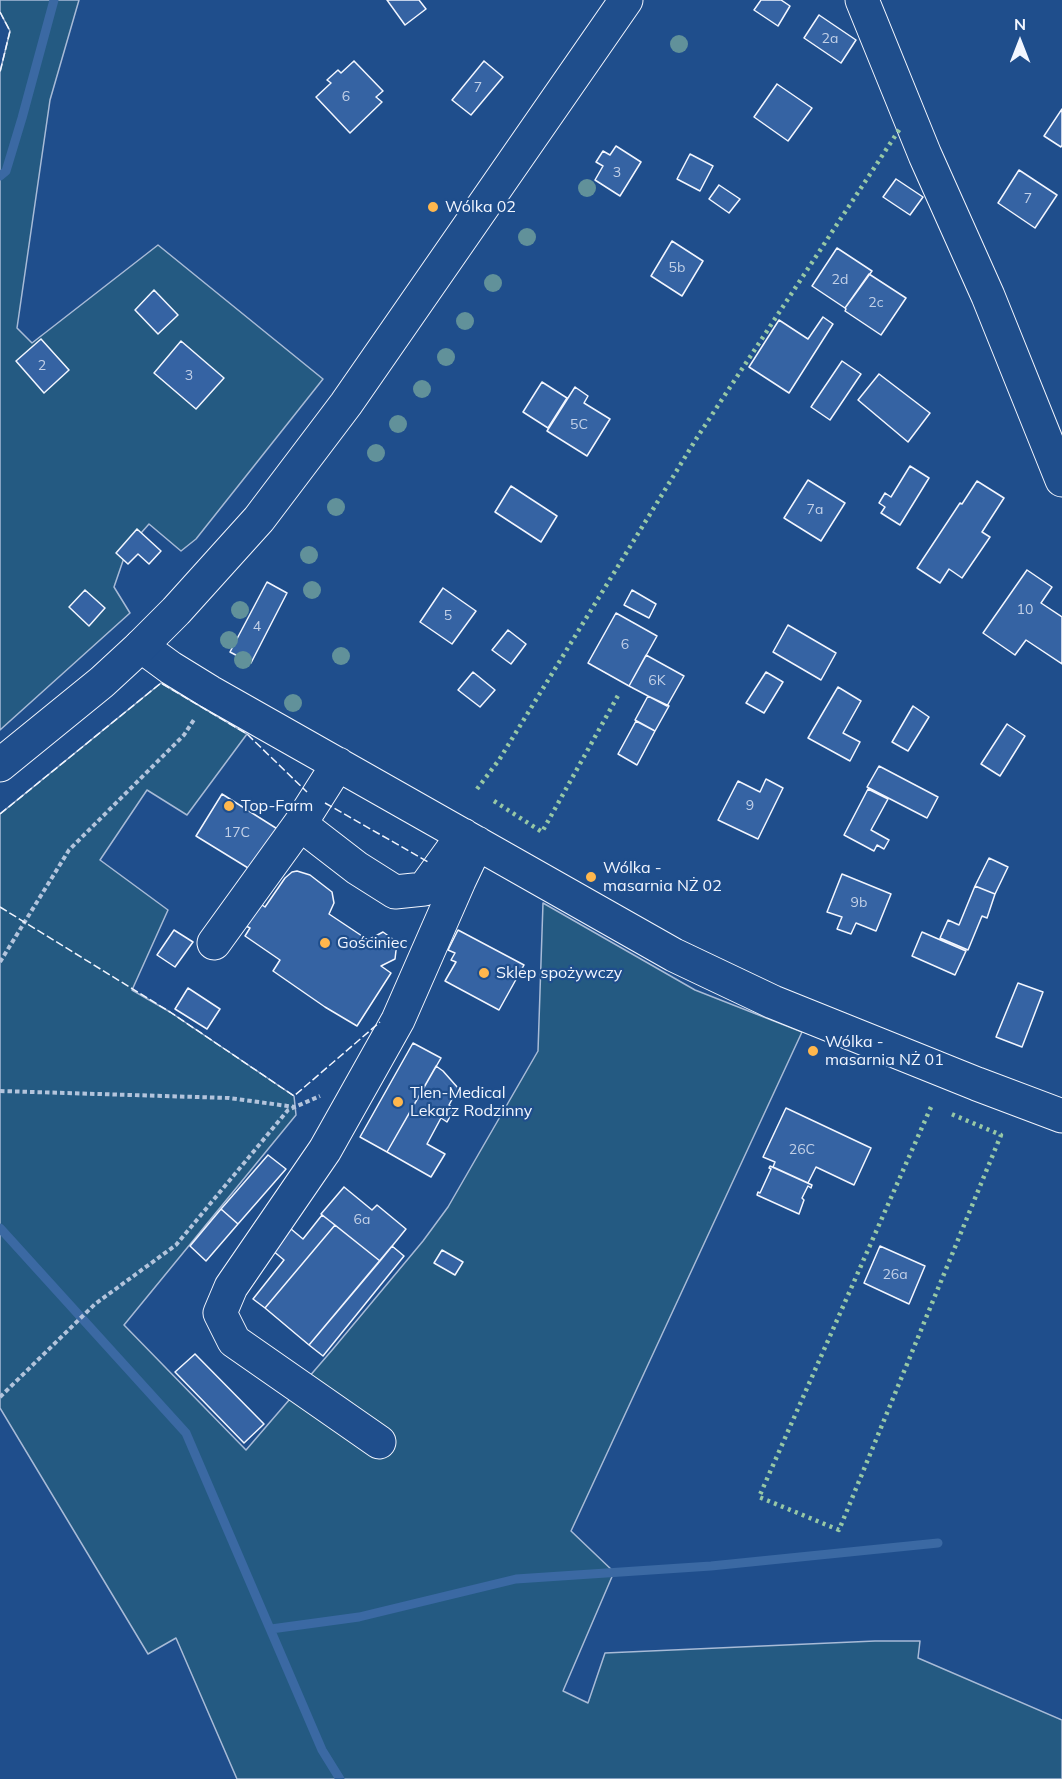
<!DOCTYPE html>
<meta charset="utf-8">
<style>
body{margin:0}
#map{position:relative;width:1062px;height:1779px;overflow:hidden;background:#1f4e8c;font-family:Mulish,sans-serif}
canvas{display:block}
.north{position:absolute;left:990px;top:12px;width:60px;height:60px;-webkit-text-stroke:4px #1f4e8c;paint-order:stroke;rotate:0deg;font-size:16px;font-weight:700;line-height:24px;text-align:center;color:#f2f6ff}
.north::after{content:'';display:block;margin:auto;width:21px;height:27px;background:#f2f6ff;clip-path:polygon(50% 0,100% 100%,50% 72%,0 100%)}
</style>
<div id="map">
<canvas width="1062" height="1779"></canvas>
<div class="north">N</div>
</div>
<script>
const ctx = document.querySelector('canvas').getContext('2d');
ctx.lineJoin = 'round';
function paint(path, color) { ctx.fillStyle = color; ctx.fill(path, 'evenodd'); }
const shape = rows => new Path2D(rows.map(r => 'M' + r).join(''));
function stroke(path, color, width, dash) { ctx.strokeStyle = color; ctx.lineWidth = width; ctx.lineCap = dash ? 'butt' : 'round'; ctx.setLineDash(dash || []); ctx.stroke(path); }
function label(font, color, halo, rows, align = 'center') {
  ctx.font = font + ' Mulish,sans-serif'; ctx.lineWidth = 4.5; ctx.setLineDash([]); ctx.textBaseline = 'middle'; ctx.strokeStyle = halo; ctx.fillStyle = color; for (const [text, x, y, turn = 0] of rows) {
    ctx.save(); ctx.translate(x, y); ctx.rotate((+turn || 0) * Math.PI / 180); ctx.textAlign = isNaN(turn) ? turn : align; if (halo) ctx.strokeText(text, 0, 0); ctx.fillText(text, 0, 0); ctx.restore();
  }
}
const green = shape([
 [0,0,79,0,50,100,17,328,32,343,158,245,323,379,196,539,181,551,149,524,127,549,114,587,130,613,0,730,0,72,10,31,0,12,0,0],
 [161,683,247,734,187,815,147,790,100,860,168,910,132,990,170,1012,294,1096,296,1115,124,1325,246,1450,333,1349,423,1241,448,1207,538,1051,543,903,695,990,802,1032,571,1531,614,1572,563,1691,588,1703,605,1653,875,1641,920,1641,918,1658,1062,1720,1062,1779,237,1779,176,1638,148,1654,0,1408,0,814,161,683]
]);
const stream = shape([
 [0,176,6,171,22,118,54,0],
 [0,1228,186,1433,322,1750,340,1779],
 [271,1629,359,1617,516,1579,711,1566,938,1543]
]);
const building = shape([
 [387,0,419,0,426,9,405,25,387,0],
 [761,0,781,0,790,6,778,26,754,10,761,0],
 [819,15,856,40,841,63,804,38,819,15],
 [354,61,383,91,376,97,382,102,350,133,316,97,331,83,327,80,338,70,341,73,354,61],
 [484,61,503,77,471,115,452,100,484,61],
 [777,84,812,108,788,141,754,117,777,84],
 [1062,109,1062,145,1061,147,1044,136,1062,109],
 [616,146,641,162,620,196,595,180,603,166,596,162,603,151,610,155,616,146],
 [690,154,713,166,700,191,677,179,690,154],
 [1019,170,1057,195,1035,228,998,203,1019,170],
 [896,179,923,197,910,215,883,197,896,179],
 [719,185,740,199,729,213,709,199,719,185],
 [672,241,703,261,682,296,651,276,672,241],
 [837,248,872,271,845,308,812,286,837,248],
 [869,274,906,298,881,335,845,311,846,309,845,308,869,274],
 [154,290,178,315,158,334,135,310,154,290],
 [823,317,833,324,789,393,749,367,779,320,808,339,823,317],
 [41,339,69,370,44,393,16,361,41,339],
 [181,341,224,378,196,409,154,373,181,341],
 [842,361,861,374,830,420,811,407,842,361],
 [879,374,930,413,908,442,858,400,879,374],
 [542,382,567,398,548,428,523,412,542,382],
 [575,387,588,396,584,403,610,419,587,456,547,431,575,387],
 [910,466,929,478,900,525,881,513,885,507,879,503,885,493,891,497,910,466],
 [808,480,845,503,821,541,784,518,808,480],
 [977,481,1004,498,982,532,990,537,962,578,949,569,940,583,917,568,960,503,962,504,977,481],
 [511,486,557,516,541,542,495,512,511,486],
 [137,529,161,551,149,564,138,554,128,564,116,553,137,529],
 [1027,570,1052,587,1041,603,1062,617,1062,664,1026,640,1015,655,983,633,1027,570],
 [267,582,287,593,251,663,230,652,267,582],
 [443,588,476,611,452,644,420,622,443,588],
 [85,590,105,608,89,626,69,607,85,590],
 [632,590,656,604,649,618,624,605,632,590],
 [616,613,657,636,629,686,588,663,616,613],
 [788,625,836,653,821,680,773,652,788,625],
 [508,630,526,644,511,664,492,650,508,630],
 [646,655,684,676,667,706,629,686,646,655],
 [473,672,495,690,480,707,458,690,473,672],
 [766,672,783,682,764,713,746,703,766,672],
 [838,687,861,701,843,733,860,742,850,761,808,738,838,687],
 [648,696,669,706,655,731,635,720,648,696],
 [913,706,929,717,908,751,892,742,913,706],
 [636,721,655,731,637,765,618,754,636,721],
 [1007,724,1025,736,1000,776,981,764,1007,724],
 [879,766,938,797,927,818,867,787,879,766],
 [766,779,783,788,758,839,718,820,738,781,760,792,766,779],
 [868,789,888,799,871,830,889,840,884,849,877,845,874,851,844,835,868,789],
 [222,794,279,830,253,871,196,836,222,794],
 [989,858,1008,867,995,894,975,886,989,858],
 [297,871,310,875,332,892,334,903,329,914,368,940,383,932,397,942,395,959,381,966,391,973,357,1026,325,1007,273,971,280,960,245,936,250,928,244,925,259,903,265,907,285,878,292,872,297,871],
 [842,874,891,894,876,931,856,923,851,934,837,929,842,917,827,912,842,874],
 [975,886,995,894,987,918,982,916,968,950,940,938,948,920,959,925,975,886],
 [174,930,193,942,175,967,157,955,174,930],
 [458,930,524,965,499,1010,445,981,456,962,451,960,455,953,448,950,458,930],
 [922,932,966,951,955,975,912,956,922,932],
 [1018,983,1043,992,1022,1047,996,1037,1018,983],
 [188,988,220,1009,207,1029,175,1009,188,988],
 [413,1043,441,1058,387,1152,360,1137,413,1043],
 [436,1066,443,1071,458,1088,449,1105,454,1109,447,1122,441,1118,427,1144,445,1154,431,1177,387,1152,436,1066],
 [786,1108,871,1148,854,1185,816,1167,808,1183,773,1167,775,1162,763,1157,786,1108],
 [268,1155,286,1169,238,1224,221,1209,268,1155],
 [770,1166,812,1185,811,1188,808,1186,802,1198,804,1200,799,1214,757,1195,758,1192,760,1193,771,1169,769,1168,770,1166],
 [344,1187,372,1210,377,1205,406,1229,380,1261,321,1214,344,1187],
 [221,1209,238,1224,206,1261,190,1246,221,1209],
 [322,1215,335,1225,265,1308,253,1299,284,1260,272,1250,291,1229,303,1239,322,1215],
 [335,1225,380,1261,309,1345,265,1308,335,1225],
 [392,1246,404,1256,323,1356,309,1345,392,1246],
 [880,1246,925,1266,909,1304,864,1283,880,1246],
 [442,1250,463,1262,455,1275,434,1263,442,1250],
 [195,1354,264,1424,244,1443,175,1372,195,1354]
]);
const path = shape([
 [0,962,69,850,184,735,195,718],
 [0,1091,229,1098,295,1107],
 [0,1397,95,1304,176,1245,288,1110,320,1096]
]);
const minor = shape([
 [862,0,925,155,988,296,1062,480],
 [141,646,171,668,210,692,674,955,773,1002,977,1084,1062,1116],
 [300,824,357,868,395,892,424,889,463,835],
 [214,943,300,824,338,764],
 [379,1442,234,1341,220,1313,231,1287,325,1150,398,1020,459,881,477,843]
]);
const major = shape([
 [0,765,102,682,141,646,176,611,259,519,346,404,626,0]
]);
const hedge = shape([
 [477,789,499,760,698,436,901,127],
 [494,801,542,832,620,692],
 [931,1107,759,1497,839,1530,1001,1135,949,1113]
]);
const fence = shape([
 [0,12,10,31,0,72],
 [325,803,430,863],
 [0,814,161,683,247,734,307,792],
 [0,907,170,1012,294,1096,380,1022]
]);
const trees = [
 [679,44],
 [587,188],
 [527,237],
 [493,283],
 [465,321],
 [446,357],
 [422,389],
 [398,424],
 [376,453],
 [336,507],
 [309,555],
 [312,590],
 [240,610],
 [229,640],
 [341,656],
 [243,660],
 [293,703]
];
const markers = [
 [433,207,6,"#ffb74d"],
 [229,806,6,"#ffb74d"],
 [591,877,6,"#ffb74d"],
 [325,943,6,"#ffb74d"],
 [484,973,6,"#ffb74d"],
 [813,1051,6,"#ffb74d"],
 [398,1102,6,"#ffb74d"]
];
const numberNames = [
 ["2a",830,39],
 ["7",478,88],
 ["6",346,97],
 ["3",617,173],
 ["7",1028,199],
 ["5b",677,268],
 ["2d",840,280],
 ["2c",876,303],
 ["2",42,366],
 ["3",189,376],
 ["5C",579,425],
 ["7a",815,510],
 ["10",1025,610],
 ["5",448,616],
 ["4",257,627],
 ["6",625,645],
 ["6K",657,681],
 ["9",750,806],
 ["17C",237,833],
 ["9b",859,903],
 ["26C",802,1150],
 ["6a",362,1220],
 ["26a",895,1275]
];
const poiNames = [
 ["Wólka 02",445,207],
 ["Top-Farm",241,806],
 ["Wólka -",603,868],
 ["masarnia NŻ 02",603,886],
 ["Gościniec",337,943],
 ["Sklep spożywczy",496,973],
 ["Wólka -",825,1042],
 ["masarnia NŻ 01",825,1060],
 ["Tlen-Medical",410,1093],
 ["Lekarz Rodzinny",410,1111]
];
paint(green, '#245a82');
stroke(green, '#a8bbd7', 1.5);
stroke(stream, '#3b69a3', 9);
paint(building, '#3563a3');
stroke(building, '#f2f6ff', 1.5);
stroke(minor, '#f2f6ff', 35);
stroke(major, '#f2f6ff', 35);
stroke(path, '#b3c4dc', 4, [4.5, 3]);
stroke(minor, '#1f4e8c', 33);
stroke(major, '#1f4e8c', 33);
stroke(hedge, '#97c8a6', 4.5, [3, 4.5]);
stroke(fence, '#f2f6ff', 1.5, [8, 3]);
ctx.fillStyle = '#61919a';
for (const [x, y] of trees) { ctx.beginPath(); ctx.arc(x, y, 9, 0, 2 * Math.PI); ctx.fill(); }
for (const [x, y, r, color] of markers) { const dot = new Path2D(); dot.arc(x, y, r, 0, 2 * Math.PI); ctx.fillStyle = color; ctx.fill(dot); stroke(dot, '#1f4e8c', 2); }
label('14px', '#c3d1e8', null, numberNames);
label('16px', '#f2f6ff', '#1f4e8c', poiNames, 'left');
</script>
